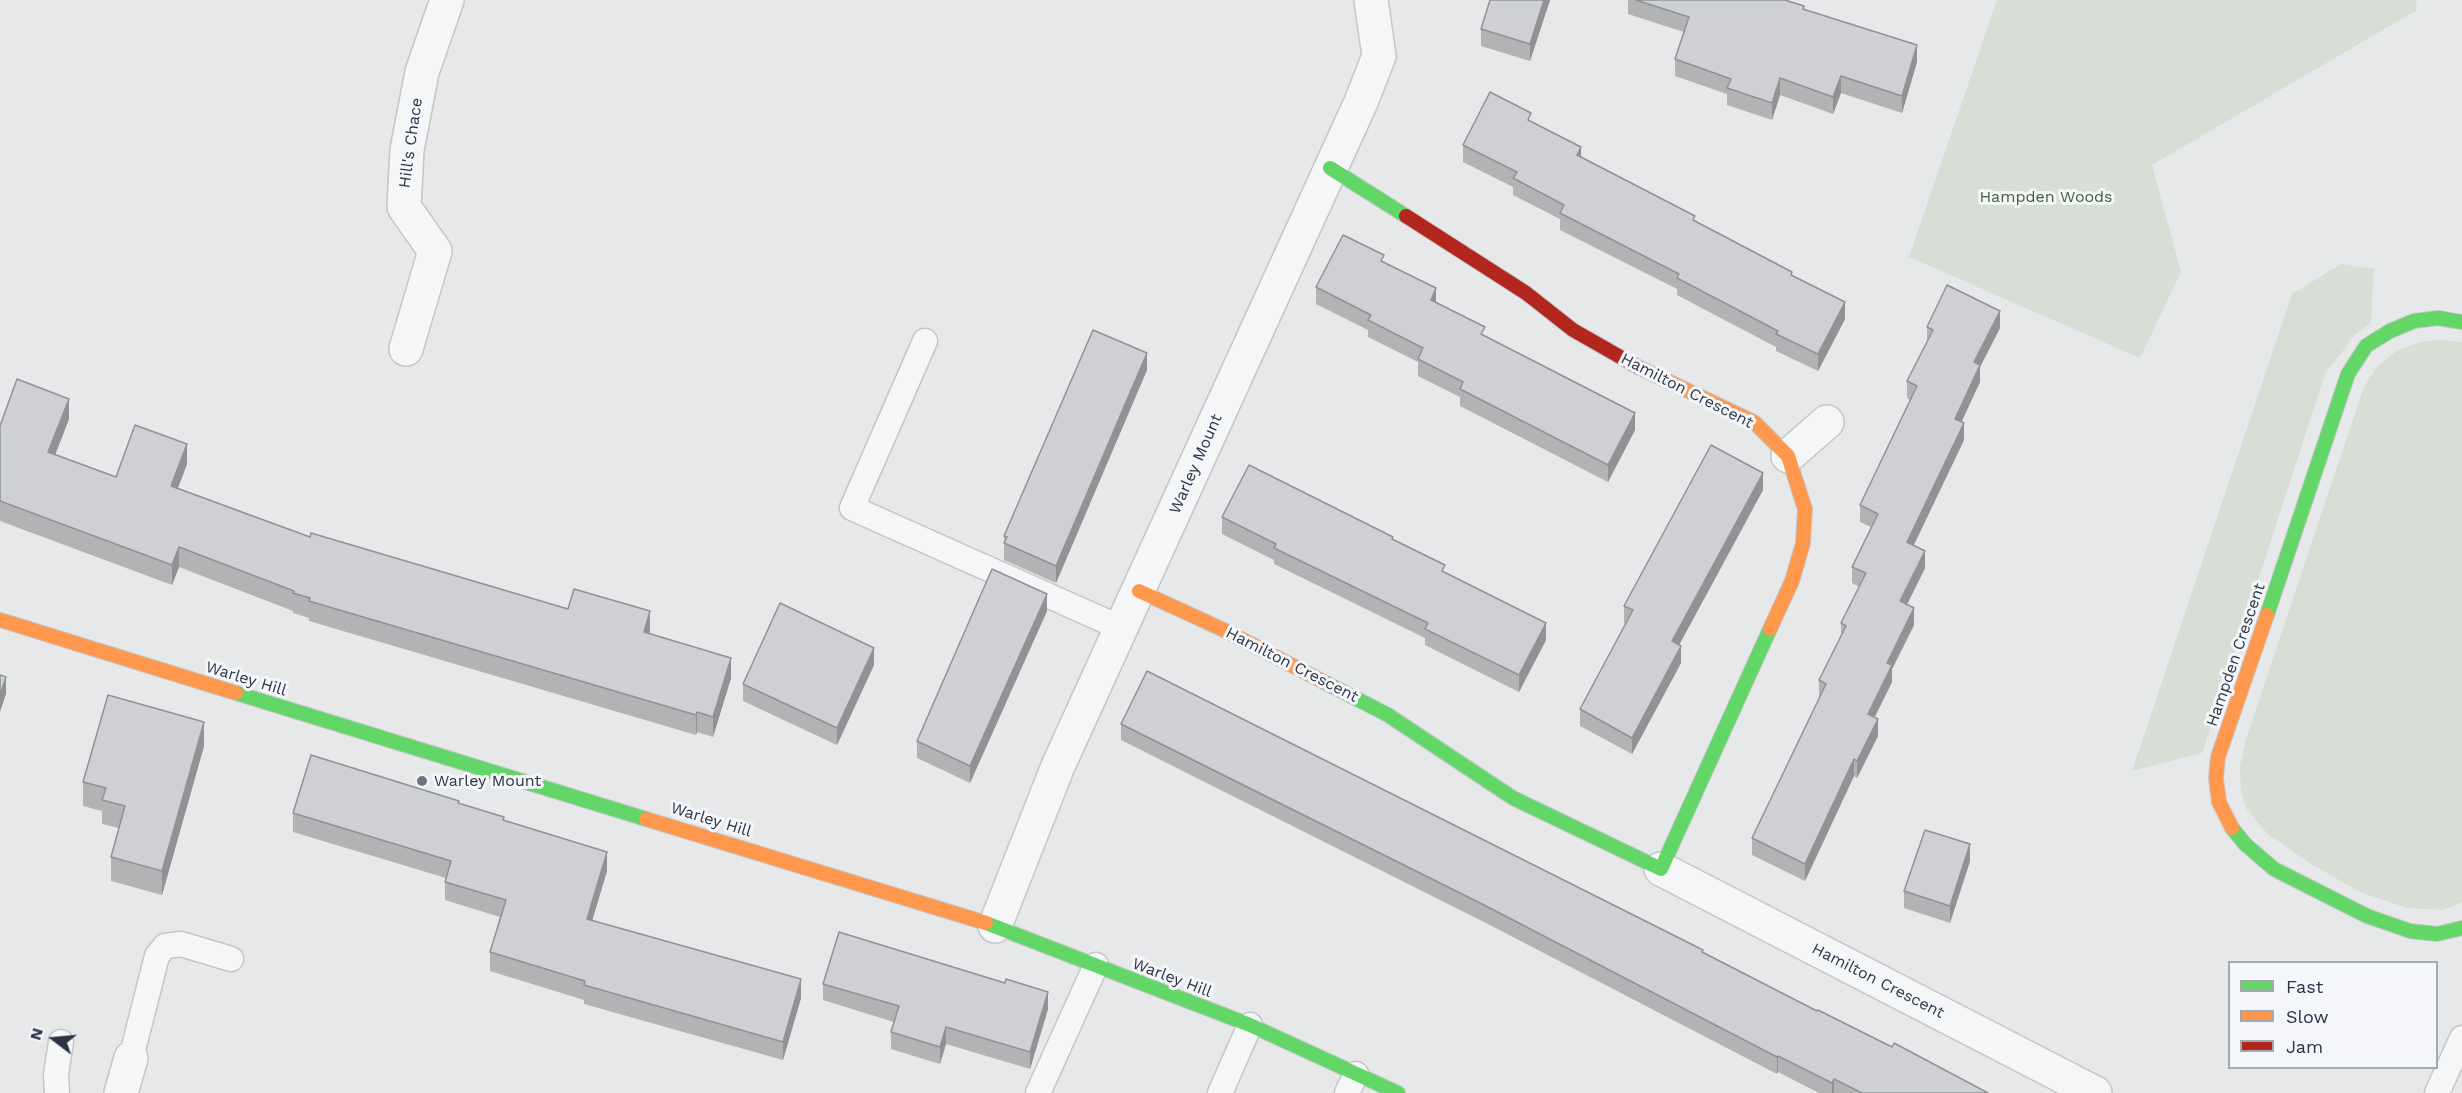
<!DOCTYPE html>
<style>
body{margin:0}
#map{position:relative;width:2462px;height:1093px;overflow:hidden;background:#e6e8ea;font-family:"Work Sans",sans-serif}
canvas{display:block}
.legend{position:absolute;left:2228px;top:961px;width:210px;height:108px;box-sizing:border-box;background:#f4f6f9;border:2px solid #a4a8b1;margin:0;padding:8px 10px;list-style:none;font-size:18px;color:#2b3445}
.legend li{display:flex;align-items:center;gap:12px;height:30px}
.legend b{width:30px;border:2px solid #a4a8b1}
.north{position:absolute;left:24px;top:1009px;width:60px;height:60px;-webkit-text-stroke:4px #f4f6f9;paint-order:stroke;rotate:286deg;font-size:16px;font-weight:700;line-height:24px;text-align:center;color:#2b3445}
.north::after{content:'';display:block;margin:auto;width:21px;height:27px;background:#2b3445;clip-path:polygon(50% 0,100% 100%,50% 72%,0 100%)}
</style>
<div id="map">
<canvas width="2462" height="1093"></canvas>
<ul class="legend">
<li><b style="height:8px;background:#63d668"></b>Fast</li>
<li><b style="height:8px;background:#ff974d"></b>Slow</li>
<li><b style="height:8px;background:#b3261e"></b>Jam</li>
</ul>
<div class="north">N</div>
</div>
<script>
const ctx = document.querySelector('canvas').getContext('2d');
ctx.lineJoin = 'round';
function paint(path, color) { ctx.fillStyle = color; ctx.fill(path, 'evenodd'); }
const shape = rows => new Path2D(rows.map(r => 'M' + r).join(''));
function stroke(path, color, width, dash) { ctx.strokeStyle = color; ctx.lineWidth = width; ctx.lineCap = dash ? 'butt' : 'round'; ctx.setLineDash(dash || []); ctx.stroke(path); }
function label(font, color, halo, rows, align = 'center') {
  ctx.font = font + ' "Work Sans",sans-serif'; ctx.lineWidth = 6; ctx.setLineDash([]); ctx.textBaseline = 'middle'; ctx.strokeStyle = halo; ctx.fillStyle = color; for (const [text, x, y, turn = 0] of rows) {
    ctx.save(); ctx.translate(x, y); ctx.rotate((+turn || 0) * Math.PI / 180); ctx.textAlign = isNaN(turn) ? turn : align; if (halo) ctx.strokeText(text, 0, 0); ctx.fillText(text, 0, 0); ctx.restore();
  }
}
const green = shape([
 [1997,0,2416,0,2417,10,2152,165,2181,272,2140,358,1909,257],
 [2341,264,2374,269,2371,322,2354,336,2325,374,2202,753,2132,771,2292,294],
 [2439,340,2462,342,2462,902,2443,910,2407,908,2362,893,2311,864,2268,834,2247,810,2241,791,2240,766,2246,739,2364,387,2376,368,2398,350,2420,342]
]);
const lane = shape([
 [925,341,852,508,1121,628],
 [131,1058,157,956,165,946,181,944,231,959],
 [57,1093,56,1074,61,1042],
 [1038,1093,1096,965],
 [1220,1093,1250,1025],
 [1347,1093,1356,1074],
 [2437,1093,2462,1038]
]);
const street = shape([
 [406,349,435,251,404,207,407,150,422,72,447,0],
 [1788,456,1827,422],
 [1661,869,2095,1093],
 [995,926,1058,766,1361,102,1379,56,1371,0],
 [121,1093,131,1058]
]);
const fast = shape([
 [1330,168,1406,216],
 [2267,615,2348,374,2366,346,2390,331,2414,321,2438,318,2462,322],
 [1322,681,1388,715,1513,798,1661,869,1770,629],
 [236,693,646,819],
 [2232,828,2245,844,2274,869,2367,916,2410,931,2437,934,2462,928],
 [986,923,1250,1025,1398,1093]
]);
const slow = shape([
 [1638,367,1754,422,1788,456,1805,509,1803,543,1792,581,1770,629],
 [1139,591,1226,631,1322,681],
 [0,620,236,693],
 [646,819,986,923],
 [2232,828,2219,802,2216,778,2218,757,2267,615]
]);
const jam = shape([
 [1406,216,1526,293,1573,330,1638,367]
]);
const wall = shape([
 [1550,0,1530,61,1481,46,1481,29],
 [1628,0,1785,0,1917,62,1902,113,1841,93,1833,114,1780,95,1772,120,1727,105,1727,94,1675,76,1675,59,1684,32,1628,14],
 [1531,122,1581,158,1792,276,1845,319,1818,371,1776,351,1776,347,1677,295,1677,289,1560,230,1560,219,1513,195,1513,187,1463,162,1463,145],
 [1384,262,1436,303,1485,336,1635,430,1608,482,1460,406,1460,397,1418,376,1418,362,1368,337,1368,330,1316,304,1316,287],
 [1927,327,2000,328,1980,367,1980,382,1961,422,1964,440,1914,545,1925,568,1907,605,1914,625,1892,669,1892,682,1874,717,1878,736,1857,778,1854,776,1805,881,1752,855,1752,838,1820,698,1819,697,1819,680,1841,636,1841,623,1859,587,1852,583,1852,567,1871,527,1860,522,1860,505,1910,400,1907,398,1907,381,1927,342],
 [1147,370,1056,583,1004,560,1004,536],
 [69,419,55,455,116,477,187,464,178,488,310,537,568,609,650,631,649,634,731,678,713,737,697,732,696,735,309,621,309,618,293,613,293,611,179,567,172,585,0,521,0,426],
 [1763,490,1679,645,1681,663,1632,754,1580,726,1580,709,1626,624,1624,623,1624,606],
 [1222,517,1393,539,1546,640,1519,692,1425,645,1425,638,1274,564,1274,560,1222,534],
 [1047,611,970,783,917,758,917,741],
 [874,665,837,745,743,701,743,684],
 [1121,724,1703,952,1817,1011,1989,1093,1819,1093,1778,1072,1777,1074,1484,922,1121,740],
 [204,746,162,895,111,881,111,857,119,828,102,824,102,811,83,806,83,782],
 [459,804,504,821,607,871,592,920,801,998,783,1060,584,1004,584,1000,490,971,490,952,500,917,445,900,445,882,446,878,293,832,293,813],
 [1970,861,1950,923,1904,908,1904,891],
 [823,984,1048,1009,1030,1069,946,1044,940,1064,891,1049,891,1032,894,1022,823,1000]
]);
const shadedWall = shape([
 [1544,0,1550,0,1530,61,1530,44],
 [1917,45,1917,62,1902,113,1902,96],
 [1841,76,1841,93,1833,114,1833,97],
 [1780,78,1780,95,1772,120,1772,103],
 [1581,147,1581,164,1577,155],
 [1436,288,1436,305,1431,300],
 [1845,302,1845,319,1818,371,1818,354],
 [2000,311,2000,328,1980,367,1980,382,1955,436,1955,419,1974,362],
 [1147,353,1147,370,1056,583,1056,566],
 [69,399,69,419,48,473,48,452],
 [1635,413,1635,430,1608,482,1608,465],
 [1964,423,1964,440,1907,559,1907,542],
 [187,444,187,464,171,506,171,486],
 [1763,473,1763,490,1672,658,1672,641],
 [179,547,179,567,172,585,172,565],
 [1925,551,1925,568,1900,618,1900,601],
 [1047,594,1047,611,970,783,970,766],
 [1914,608,1914,625,1892,669,1892,682,1868,731,1868,714,1887,663],
 [650,611,650,631,644,652,644,632],
 [1546,623,1546,640,1519,692,1519,675],
 [1681,646,1681,663,1632,754,1632,738],
 [874,648,874,665,837,745,837,728],
 [731,658,731,678,713,737,713,717],
 [6,677,6,694,0,712,0,695],
 [697,712,697,732,696,735,696,715],
 [1878,719,1878,736,1857,778,1857,761],
 [204,722,204,746,162,895,162,871],
 [1854,759,1854,776,1805,881,1805,864],
 [1970,844,1970,861,1950,923,1950,906],
 [607,852,607,871,587,938,587,919],
 [801,979,801,998,783,1060,783,1042],
 [1048,992,1048,1009,1030,1069,1030,1052],
 [946,1027,946,1044,940,1064,940,1047],
 [1778,1056,1778,1072,1777,1074,1777,1057],
 [1834,1079,1834,1093,1832,1093,1832,1083]
]);
const building = shape([
 [1490,0,1544,0,1530,44,1481,29,1490,0],
 [1636,0,1785,0,1804,6,1803,9,1917,45,1902,96,1841,76,1833,97,1780,78,1772,103,1727,88,1731,79,1675,59,1689,17,1636,0],
 [1490,92,1531,113,1528,120,1581,147,1577,155,1695,216,1693,220,1792,272,1791,275,1845,302,1818,354,1776,334,1778,331,1677,278,1679,274,1560,213,1564,205,1513,178,1517,172,1463,145,1490,92],
 [1343,235,1384,255,1381,261,1436,288,1431,300,1485,327,1481,334,1635,413,1608,465,1460,389,1463,382,1418,359,1423,348,1368,320,1371,315,1316,287,1343,235],
 [1947,285,2000,311,1974,362,1980,365,1955,419,1964,423,1907,542,1925,551,1900,601,1914,608,1887,663,1892,665,1868,714,1878,719,1857,761,1854,759,1805,864,1752,838,1826,684,1819,680,1846,626,1841,623,1866,573,1852,567,1878,514,1860,505,1917,386,1907,381,1933,330,1927,327,1947,285],
 [1093,330,1147,353,1056,566,1004,543,1007,537,1004,536,1093,330],
 [17,379,69,399,48,452,116,477,135,425,187,444,171,486,310,537,311,533,568,609,574,589,650,611,644,632,731,658,713,717,697,712,696,715,309,601,310,598,293,593,294,591,179,547,172,565,0,501,0,426,17,379],
 [1711,445,1763,473,1672,641,1681,646,1632,738,1580,709,1633,610,1624,606,1711,445],
 [1249,465,1393,537,1392,539,1445,565,1442,571,1546,623,1519,675,1425,629,1428,623,1274,548,1276,544,1222,517,1249,465],
 [992,569,1047,594,970,766,917,741,992,569],
 [780,603,874,648,837,728,743,684,780,603],
 [1147,671,1703,950,1702,952,1817,1011,1818,1010,1892,1047,1894,1043,1988,1093,1862,1093,1834,1079,1832,1083,1778,1056,1777,1057,1484,905,1121,724,1147,671],
 [0,675,6,677,0,695,0,675],
 [108,695,204,722,162,871,111,857,125,806,102,800,106,788,83,782,108,695],
 [311,755,459,801,458,803,504,817,503,820,607,852,587,919,801,979,783,1042,584,985,585,981,490,952,506,900,445,882,451,861,293,813,311,755],
 [1925,830,1970,844,1950,906,1904,891,1925,830],
 [839,932,1005,983,1006,979,1048,992,1030,1052,946,1027,940,1047,891,1032,899,1006,823,984,839,932]
]);
const markers = [
 [422,781,6,"#6c737f"]
];
const streetNames = [
 ["Hill's Chace",411,143,-82],
 ["Hamilton Crescent",1687,391,27],
 ["Warley Mount",1196,464,-66],
 ["Hampden Crescent",2236,655,-71],
 ["Hamilton Crescent",1292,665,27],
 ["Warley Hill",246,679,17],
 ["Warley Hill",711,820,17],
 ["Warley Hill",1172,978,21],
 ["Hamilton Crescent",1878,981,27]
];
const parkNames = [
 ["Hampden Woods",2046,197]
];
const poiNames = [
 ["Warley Mount",434,781]
];
paint(green, '#d6ded6');
stroke(lane, '#c4c6c8', 27);
stroke(street, '#c4c6c8', 36);
stroke(fast, '#c4c6c8', 16);
stroke(slow, '#c4c6c8', 16);
stroke(jam, '#c4c6c8', 16);
stroke(lane, '#f5f6f7', 24);
stroke(street, '#f5f6f7', 33);
stroke(fast, '#63d668', 14);
stroke(slow, '#ff974d', 14);
stroke(jam, '#b3261e', 14);
paint(wall, '#b1b3b5');
paint(shadedWall, '#909294');
paint(building, '#ced0d3');
stroke(building, '#909294', 1.5);
for (const [x, y, r, color] of markers) { const dot = new Path2D(); dot.arc(x, y, r, 0, 2 * Math.PI); ctx.fillStyle = color; ctx.fill(dot); stroke(dot, '#f4f6f9', 2); }
label('16px', '#2b3445', '#f4f6f9', streetNames);
label('16px', '#3f6138', '#f4f6f9', parkNames);
label('16px', '#2b3445', '#f4f6f9', poiNames, 'left');
</script>
